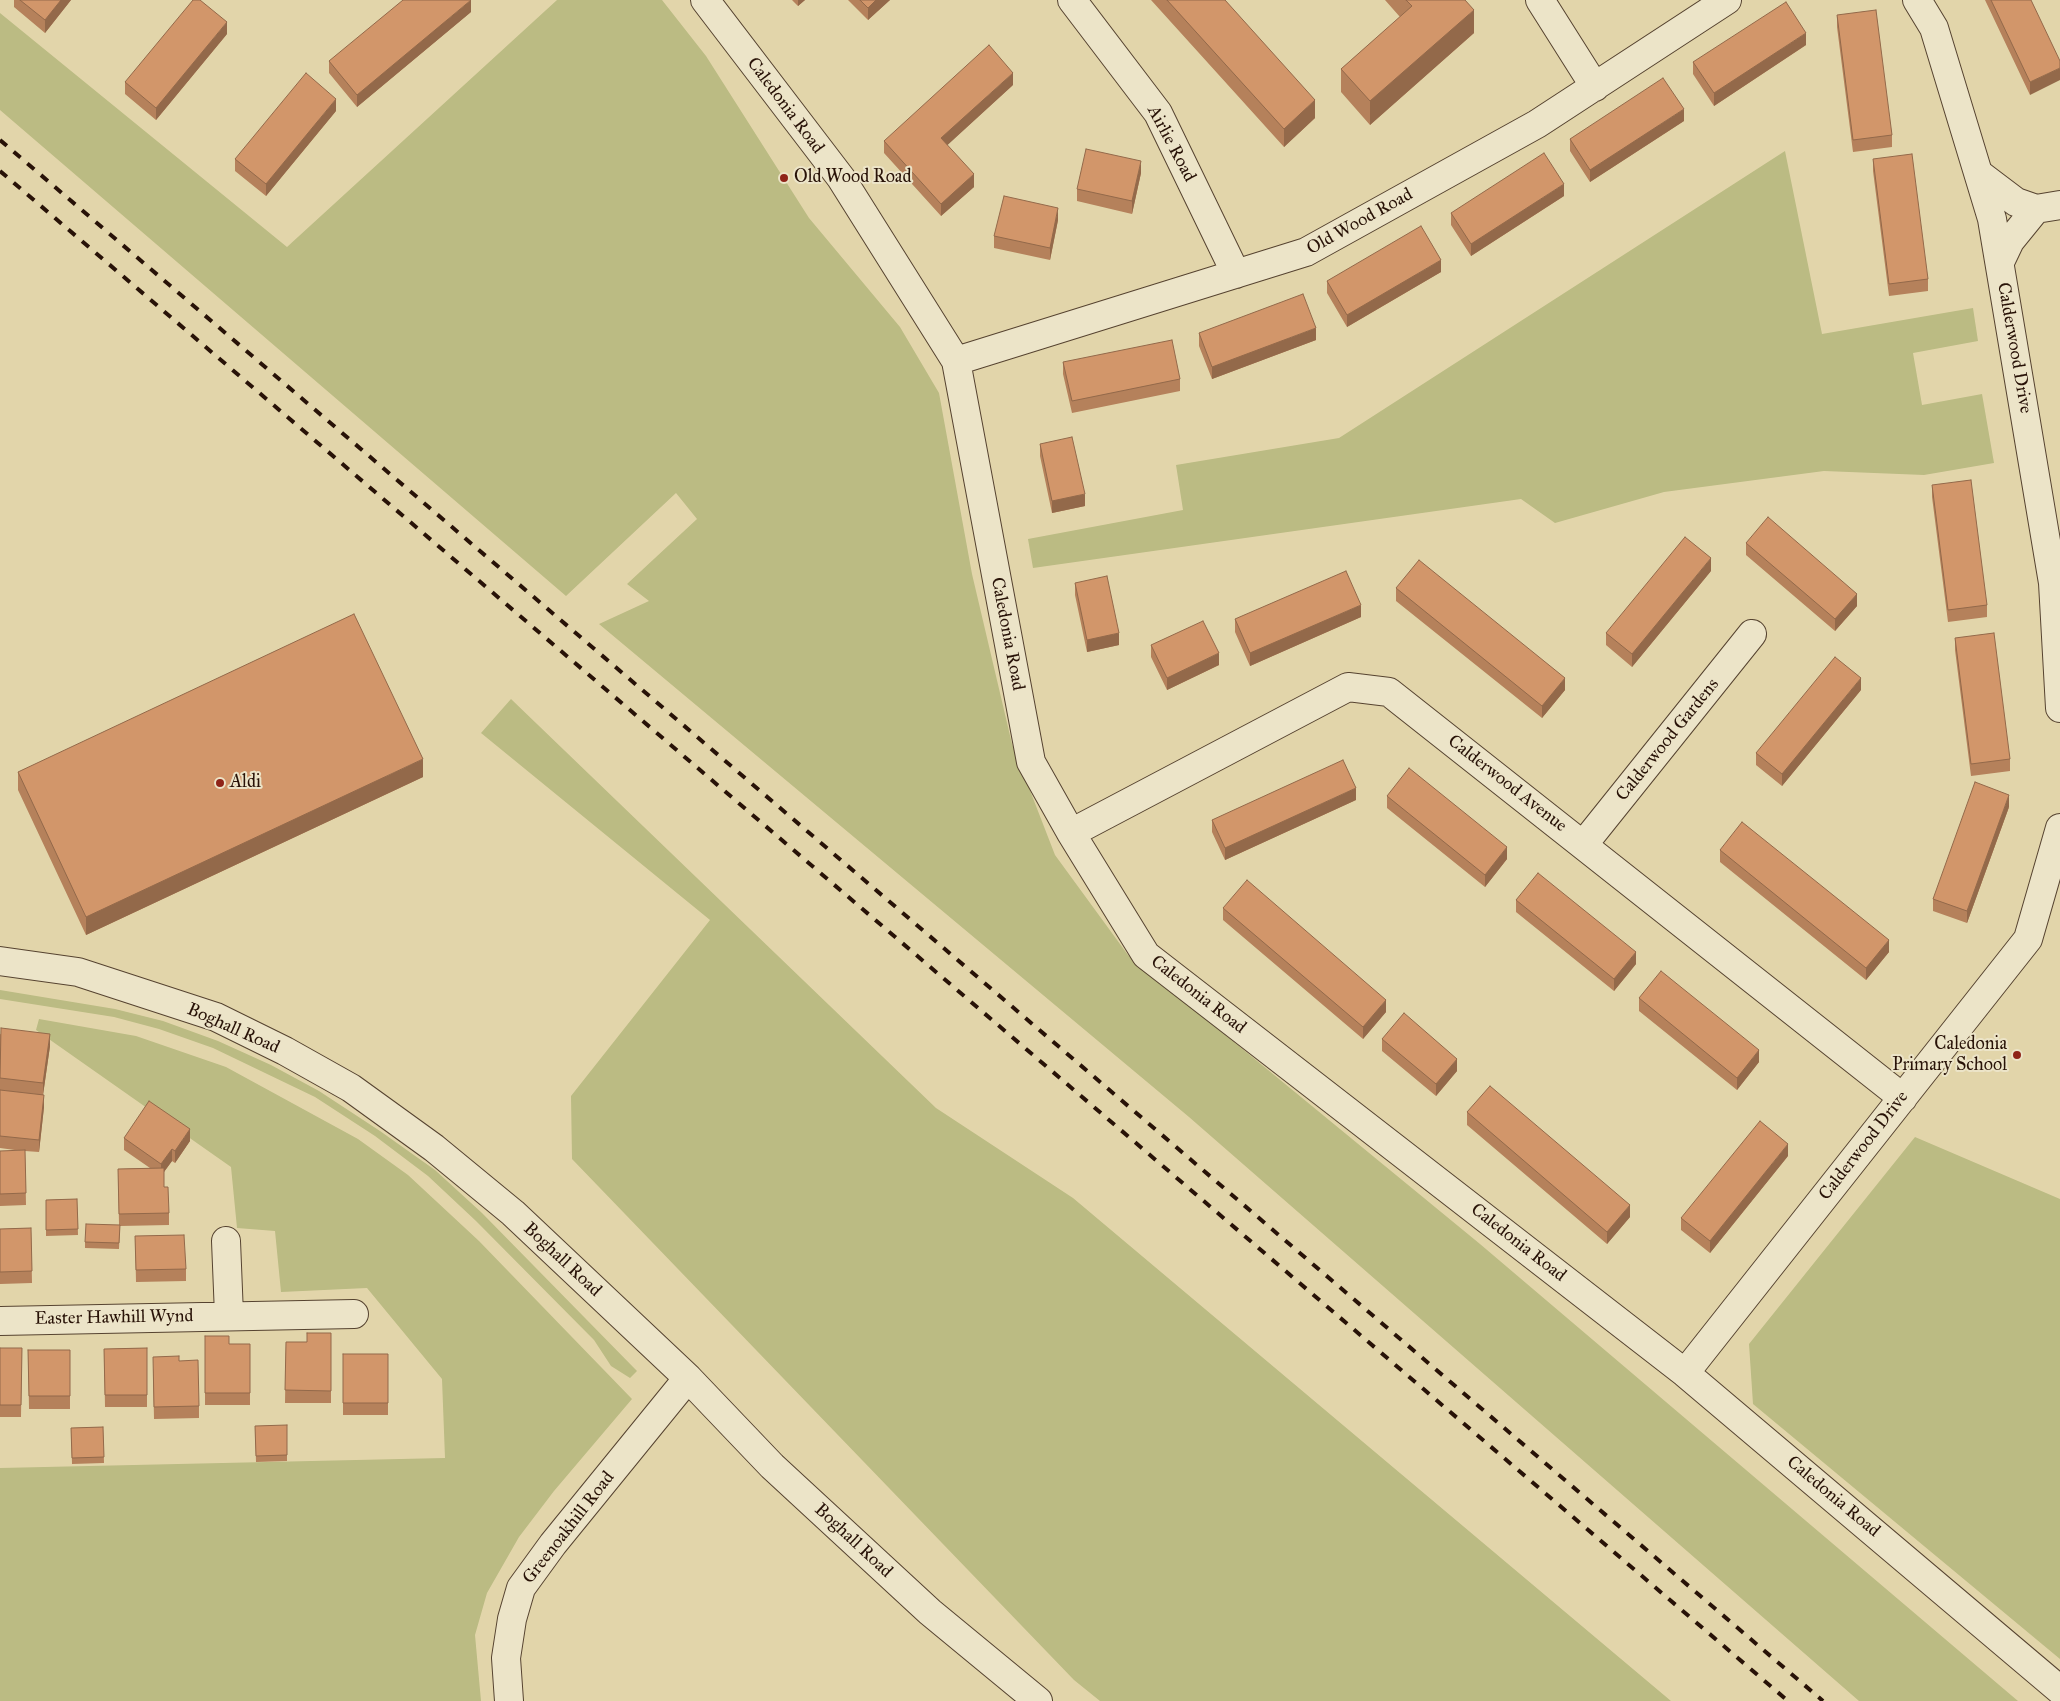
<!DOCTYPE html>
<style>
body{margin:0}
canvas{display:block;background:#e2d5aa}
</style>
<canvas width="2060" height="1701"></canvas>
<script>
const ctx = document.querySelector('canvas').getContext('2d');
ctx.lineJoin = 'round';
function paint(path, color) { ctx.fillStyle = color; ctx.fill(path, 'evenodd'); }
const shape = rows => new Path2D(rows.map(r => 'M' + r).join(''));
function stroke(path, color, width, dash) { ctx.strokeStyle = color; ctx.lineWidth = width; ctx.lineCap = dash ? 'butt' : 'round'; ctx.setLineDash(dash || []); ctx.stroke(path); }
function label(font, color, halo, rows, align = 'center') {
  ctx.font = font + ' "IM FELL Great Primer",serif'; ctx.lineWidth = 4; ctx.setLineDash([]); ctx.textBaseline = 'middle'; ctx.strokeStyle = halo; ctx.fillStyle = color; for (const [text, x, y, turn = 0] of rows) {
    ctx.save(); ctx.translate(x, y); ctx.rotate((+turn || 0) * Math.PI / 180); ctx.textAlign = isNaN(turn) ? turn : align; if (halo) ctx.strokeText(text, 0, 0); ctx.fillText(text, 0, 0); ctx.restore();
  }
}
const green = shape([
 [557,0,662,0,706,56,809,218,900,327,939,393,972,574,1012,744,1055,855,1128,955,1480,1244,2018,1701,1859,1701,1189,1117,599,624,649,601,627,584,697,519,676,493,566,596,0,110,0,13,287,247],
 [1785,151,1822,334,1973,308,1978,341,1913,353,1922,405,1982,394,1994,463,1924,475,1824,471,1664,492,1555,523,1521,499,1033,568,1028,539,1183,510,1176,465,1339,438],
 [511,699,936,1108,1073,1198,1671,1701,1100,1701,1074,1680,572,1159,571,1096,710,920,481,733],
 [0,990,115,1009,163,1021,218,1041,271,1065,319,1091,380,1131,435,1170,482,1213,637,1371,630,1378,611,1366,594,1340,476,1221,428,1176,375,1136,315,1097,213,1048,159,1029,114,1017,0,999],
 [39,1019,136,1036,226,1067,358,1139,408,1175,479,1241,632,1399,554,1491,519,1537,487,1593,475,1635,481,1701,0,1701,0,1468,445,1458,442,1379,367,1288,281,1292,275,1231,237,1228,231,1167,36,1030],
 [1915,1137,2060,1199,2060,1659,1753,1404,1749,1344]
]);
const minor = shape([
 [705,0,841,178,956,361,1031,762,1071,833,1146,955,1685,1373,2060,1690],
 [1072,0,1158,113,1236,274],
 [1540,0,1595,87],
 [1917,0,1934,28,1992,219,2053,583,2060,708],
 [1979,174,2016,202,2036,209,2060,205],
 [2000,262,2010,241,2036,209],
 [956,361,1306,252,1537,124,1727,0],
 [1071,833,1348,687,1389,692,1903,1098],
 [1583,845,1752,634],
 [0,961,78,972,216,1017,285,1051,351,1088,434,1148,513,1213,688,1378,772,1466,930,1612,1038,1701],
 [226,1241,229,1315],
 [0,1321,354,1314],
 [1685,1373,2028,939,2060,828],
 [509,1701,506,1658,512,1619,521,1588,553,1544,688,1378]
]);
const rail = shape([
 [0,140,1823,1701],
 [0,171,1788,1701]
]);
const wall = shape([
 [14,0,71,0,45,33,14,7],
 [792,0,805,0,798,6],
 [848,0,890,0,868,20],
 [1151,0,1225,0,1315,118,1284,147],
 [1385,0,1465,0,1474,33,1370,125,1341,92,1341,69,1400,17],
 [1985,0,2031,0,2030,95],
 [471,12,357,107,329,73,329,61],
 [1837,15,1892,135,1892,147,1853,152,1837,27],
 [227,34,156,120,125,94,125,82],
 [1806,45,1714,106,1693,74,1693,62],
 [1013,85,947,145,974,187,941,216,884,153,884,141],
 [336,111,266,196,235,171,235,159],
 [1684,121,1590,182,1570,151,1570,139],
 [1873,159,1928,279,1928,291,1889,296,1873,171],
 [1141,173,1132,214,1077,201,1077,189],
 [1564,196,1471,256,1451,225,1451,213],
 [1058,220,1050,260,994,248,994,236],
 [1441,272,1347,327,1327,293,1327,281],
 [1199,333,1316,340,1212,379,1199,346],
 [1063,362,1180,379,1180,391,1072,413,1063,374],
 [1040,444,1085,506,1052,513,1040,456],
 [1932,485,1987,605,1987,617,1948,622,1932,497],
 [1746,543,1857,606,1835,631,1746,555],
 [1711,571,1632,667,1606,645,1606,633],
 [1075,583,1119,645,1087,652,1075,595],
 [1396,588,1565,690,1542,718,1396,601],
 [1361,617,1250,666,1235,632,1235,619],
 [1955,638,2010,759,2010,771,1971,776,1955,650],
 [1151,645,1219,665,1167,690,1151,657],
 [1861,690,1782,786,1756,765,1756,753],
 [18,772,423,777,86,935,18,790],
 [1387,796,1507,859,1485,887,1387,808],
 [1356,800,1225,860,1212,832,1212,820],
 [2009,807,1967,923,1933,911,1933,899],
 [1720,850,1889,952,1866,980,1720,862],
 [1516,900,1636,964,1614,991,1516,912],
 [1223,908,1386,1012,1363,1039,1223,920],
 [1639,998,1759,1062,1737,1090,1639,1011],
 [0,1034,50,1046,43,1095,44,1107,39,1152,25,1151,26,1205,0,1206,0,1151,22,1151,0,1148,0,1090,25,1093,0,1090],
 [1382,1039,1457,1071,1436,1096,1382,1051],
 [1467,1112,1630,1217,1607,1244,1467,1125],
 [124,1138,190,1141,175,1163,172,1161,164,1172,164,1187,169,1213,169,1225,120,1226,119,1249,85,1248,85,1242,119,1225,118,1169,150,1168,124,1150],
 [1788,1156,1710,1253,1681,1230,1681,1218],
 [77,1199,78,1235,46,1236,46,1200],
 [31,1228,32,1283,0,1284,0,1229],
 [135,1236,186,1269,186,1281,136,1282],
 [331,1333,331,1403,285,1403,286,1342,307,1342],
 [205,1336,229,1344,250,1344,250,1405,205,1405],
 [0,1348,22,1348,21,1417,0,1417],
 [147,1348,147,1407,105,1407,104,1349],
 [28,1350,70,1350,70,1409,29,1409],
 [343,1354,388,1354,388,1415,343,1415],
 [153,1369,199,1406,199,1418,154,1419],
 [255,1426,287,1455,287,1461,256,1462],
 [103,1427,104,1463,72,1464,71,1428]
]);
const shadedWall = shape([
 [61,0,71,0,45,33,45,20],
 [471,0,471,12,357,107,357,95],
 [798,0,805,0,798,6],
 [876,0,890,0,868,20,868,8],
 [1474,10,1474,33,1370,125,1370,101],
 [227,22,227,34,156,120,156,108],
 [1806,33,1806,45,1714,106,1714,93],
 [2060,68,2060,80,2030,95,2030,82],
 [1013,73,1013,85,941,151,941,138],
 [336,99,336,111,266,196,266,184],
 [1315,100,1315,118,1284,147,1284,129],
 [1684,109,1684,121,1590,182,1590,170],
 [1141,161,1141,173,1132,214,1132,201],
 [974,174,974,187,941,216,941,204],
 [1564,184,1564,196,1471,256,1471,244],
 [1058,208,1058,220,1050,260,1050,248],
 [1441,260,1441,272,1347,327,1347,315],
 [1316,328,1316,340,1212,379,1212,367],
 [1085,494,1085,506,1052,513,1052,501],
 [1711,558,1711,571,1632,667,1632,654],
 [1857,594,1857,606,1835,631,1835,619],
 [1361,605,1361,617,1250,666,1250,653],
 [1119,633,1119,645,1087,652,1087,640],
 [1219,653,1219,665,1167,690,1167,678],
 [1565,678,1565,690,1542,718,1542,706],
 [1861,678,1861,690,1782,786,1782,774],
 [423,759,423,777,86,935,86,917],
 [1356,788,1356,800,1225,860,1225,848],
 [2009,795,2009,807,1967,923,1967,911],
 [1507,847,1507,859,1485,887,1485,875],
 [1889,940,1889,952,1866,980,1866,968],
 [1636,952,1636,964,1614,991,1614,979],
 [1386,1000,1386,1012,1363,1039,1363,1027],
 [50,1034,50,1046,43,1095,43,1083],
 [1759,1050,1759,1062,1737,1090,1737,1078],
 [1457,1059,1457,1071,1436,1096,1436,1084],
 [44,1095,44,1107,39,1152,39,1140],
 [190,1129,190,1141,175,1163,175,1151],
 [1788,1144,1788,1156,1710,1253,1710,1241],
 [172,1149,172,1161,161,1176,161,1164],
 [1630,1205,1630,1217,1607,1244,1607,1232]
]);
const building = shape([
 [20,0,61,0,45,20,20,0],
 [193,0,200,0,227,22,156,108,125,82,193,0],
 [403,0,471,0,357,95,329,61,403,0],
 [860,0,876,0,868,8,860,0],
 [1167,0,1225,0,1315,100,1284,129,1167,0],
 [1406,0,1465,0,1474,10,1370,101,1341,69,1412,6,1406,0],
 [1991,0,2031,0,2060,61,2060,68,2030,82,1991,0],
 [1786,2,1806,33,1714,93,1693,62,1786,2],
 [1876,10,1892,135,1853,140,1837,15,1876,10],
 [989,45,1013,73,941,138,974,174,941,204,884,141,989,45],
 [306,73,336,99,266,184,235,159,306,73],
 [1663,78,1684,109,1590,170,1570,139,1663,78],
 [1086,149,1141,161,1132,201,1077,189,1086,149],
 [1544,153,1564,184,1471,244,1451,213,1544,153],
 [1912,154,1928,279,1889,284,1873,159,1912,154],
 [1004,196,1058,208,1050,248,994,236,1004,196],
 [1421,226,1441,260,1347,315,1327,281,1421,226],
 [1303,294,1316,328,1212,367,1199,333,1303,294],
 [1172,340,1180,379,1072,401,1063,362,1172,340],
 [1072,437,1085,494,1052,501,1040,444,1072,437],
 [1971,480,1987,605,1948,610,1932,485,1971,480],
 [1768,517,1857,594,1835,619,1746,543,1768,517],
 [1685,537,1711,558,1632,654,1606,633,1685,537],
 [1419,560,1565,678,1542,706,1396,588,1419,560],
 [1346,571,1361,605,1250,653,1235,619,1346,571],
 [1107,576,1119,633,1087,640,1075,583,1107,576],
 [354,614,423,759,86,917,18,772,354,614],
 [1203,621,1219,653,1167,678,1151,645,1203,621],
 [1994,633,2010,759,1971,764,1955,638,1994,633],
 [1835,657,1861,678,1782,774,1756,753,1835,657],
 [1343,760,1356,788,1225,848,1212,820,1343,760],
 [1409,768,1507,847,1485,875,1387,796,1409,768],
 [1975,782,2009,795,1967,911,1933,899,1975,782],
 [1742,822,1889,940,1866,968,1720,850,1742,822],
 [1538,873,1636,952,1614,979,1516,900,1538,873],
 [1247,880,1386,1000,1363,1027,1223,908,1247,880],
 [1661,971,1759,1050,1737,1078,1639,998,1661,971],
 [1404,1013,1457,1059,1436,1084,1382,1039,1404,1013],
 [1,1028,50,1034,43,1083,0,1078,1,1028],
 [1490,1086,1630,1205,1607,1232,1467,1112,1490,1086],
 [0,1090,44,1095,39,1140,0,1136,0,1090],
 [149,1101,190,1129,175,1151,172,1149,161,1164,124,1138,149,1101],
 [1760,1121,1788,1144,1710,1241,1681,1218,1760,1121],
 [25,1150,26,1193,0,1194,0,1151,25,1150],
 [164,1168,164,1187,168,1187,169,1213,119,1214,118,1169,164,1168],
 [77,1199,78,1229,46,1230,46,1200,77,1199],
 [86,1224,120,1225,119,1243,85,1242,86,1224],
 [31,1228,32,1271,0,1272,0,1229,31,1228],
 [184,1235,186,1269,136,1270,135,1236,184,1235],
 [307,1333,331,1333,331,1391,285,1390,286,1342,307,1342,307,1333],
 [205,1336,229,1336,229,1344,250,1344,250,1393,205,1393,205,1336],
 [0,1348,22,1348,21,1405,0,1405,0,1348],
 [147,1348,147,1395,105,1395,104,1349,147,1348],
 [28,1350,70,1350,70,1396,29,1396,28,1350],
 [343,1354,388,1354,388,1403,343,1403,343,1354],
 [179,1356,179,1361,198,1360,199,1406,154,1407,153,1357,179,1356],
 [287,1425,287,1455,256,1456,255,1426,287,1425],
 [103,1427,104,1457,72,1458,71,1428,103,1427]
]);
const markers = [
 [784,178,5,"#8f2418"],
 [220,783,5,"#8f2418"],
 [2017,1055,5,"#8f2418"]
];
const streetNames = [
 ["Caledonia Road",785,106,53],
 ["Airlie Road",1171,144,62],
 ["Old Wood Road",1360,222,-29],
 ["Calderwood Drive",2014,348,80],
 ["Caledonia Road",1007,634,79],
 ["Calderwood Gardens",1668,740,-51],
 ["Calderwood Avenue",1507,784,38],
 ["Caledonia Road",1198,995,38],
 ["Boghall Road",233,1029,24],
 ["Calderwood Drive",1864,1146,-52],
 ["Caledonia Road",1518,1243,38],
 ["Boghall Road",562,1260,43],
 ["Easter Hawhill Wynd",114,1318,-1],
 ["Caledonia Road",1833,1497,40],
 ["Greenoakhill Road",569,1528,-52],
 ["Boghall Road",853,1541,43]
];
const poiNames = [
 ["Old Wood Road",794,178],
 ["Aldi",230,783],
 ["Caledonia",2007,1045,"right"],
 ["Primary School",2007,1066,"right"]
];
paint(green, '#bbbb83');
stroke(minor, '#564330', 30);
stroke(minor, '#ece4c8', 28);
stroke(rail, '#281207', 4, [9, 9]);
paint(wall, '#b5815b');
paint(shadedWall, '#93694a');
paint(building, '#d2966a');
stroke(building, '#93694a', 1);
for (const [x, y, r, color] of markers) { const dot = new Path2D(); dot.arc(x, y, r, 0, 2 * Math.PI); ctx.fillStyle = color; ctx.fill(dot); stroke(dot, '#ece4c8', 2); }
label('18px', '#281207', '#ece4c8', streetNames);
label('18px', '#281207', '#ece4c8', poiNames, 'left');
</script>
